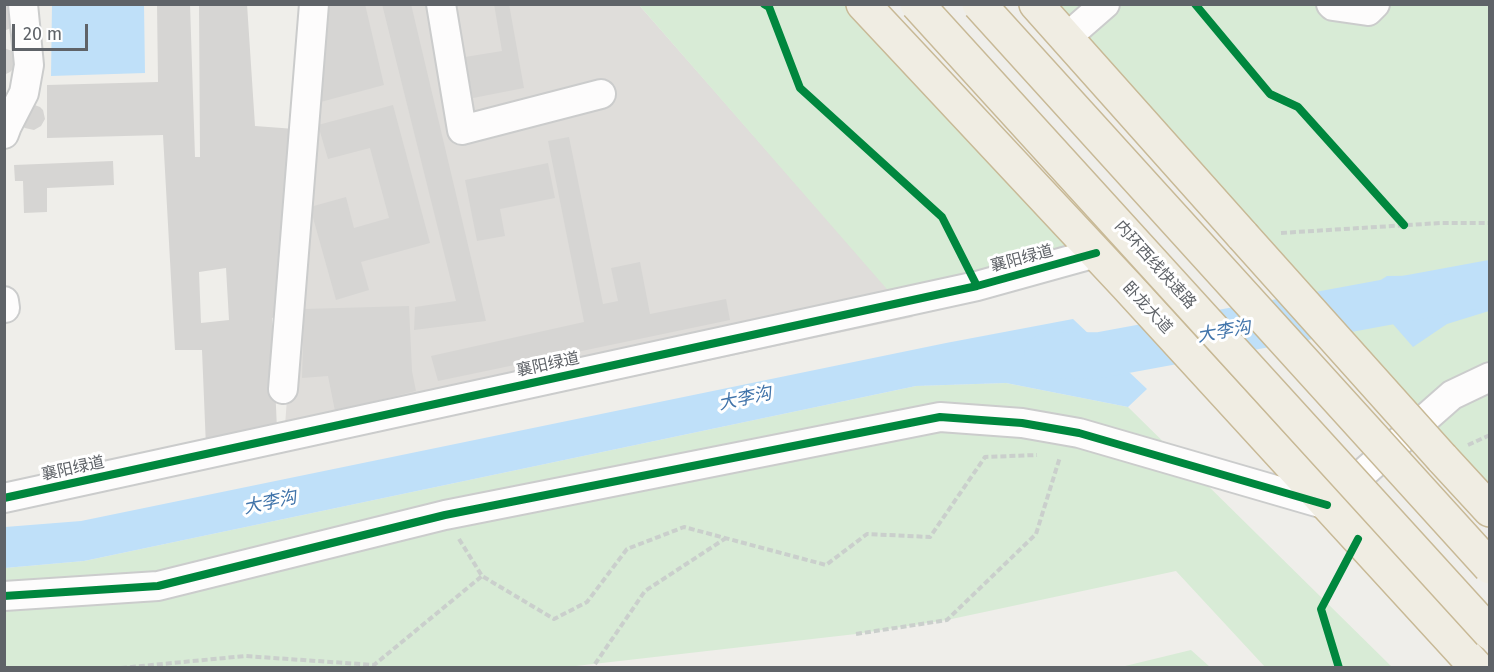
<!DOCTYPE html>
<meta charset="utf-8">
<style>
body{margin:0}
#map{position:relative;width:1494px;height:672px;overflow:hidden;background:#efeeea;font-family:"Fira Sans",sans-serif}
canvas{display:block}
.frame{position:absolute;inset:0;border:6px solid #5f6368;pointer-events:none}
.scale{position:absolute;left:12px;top:24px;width:76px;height:27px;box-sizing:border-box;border:3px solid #5f6368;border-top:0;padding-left:8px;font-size:18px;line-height:21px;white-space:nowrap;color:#5f6368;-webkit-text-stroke:4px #fff;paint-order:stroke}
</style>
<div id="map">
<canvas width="1494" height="672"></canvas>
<div class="frame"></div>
<div class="scale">20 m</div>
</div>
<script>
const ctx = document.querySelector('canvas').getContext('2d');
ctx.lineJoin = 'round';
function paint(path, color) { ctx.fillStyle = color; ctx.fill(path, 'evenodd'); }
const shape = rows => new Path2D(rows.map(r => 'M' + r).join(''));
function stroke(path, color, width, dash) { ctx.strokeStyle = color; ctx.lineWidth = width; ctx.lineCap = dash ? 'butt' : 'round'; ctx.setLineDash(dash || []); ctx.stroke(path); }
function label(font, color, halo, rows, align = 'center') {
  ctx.font = font + ' "Fira Sans","Noto Sans SC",sans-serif'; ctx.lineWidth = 6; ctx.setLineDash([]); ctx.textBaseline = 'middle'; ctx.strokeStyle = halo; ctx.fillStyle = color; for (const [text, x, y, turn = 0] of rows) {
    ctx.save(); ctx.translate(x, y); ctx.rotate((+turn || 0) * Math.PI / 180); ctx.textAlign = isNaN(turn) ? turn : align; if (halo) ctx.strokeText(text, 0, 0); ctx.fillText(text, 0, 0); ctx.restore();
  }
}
const industrial = shape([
 [314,5,639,5,913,317,283,452,307,134]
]);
const green = shape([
 [639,5,861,5,1096,253,899,303],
 [1036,5,1489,5,1489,510],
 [1006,383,1128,407,1392,667,1265,667,1176,571,947,620,856,634,567,667,5,668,5,568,84,561,916,386],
 [1191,650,1210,667,1121,667]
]);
const water = shape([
 [52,5,144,5,145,73,51,76],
 [1489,267,1489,311,1447,324,1413,347,1364,291,1387,276,1459,275],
 [1073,319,1147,389,1128,407,1006,383,916,386,84,561,5,568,5,527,81,521,946,343]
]);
const river = shape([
 [1047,356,1100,355,1490,283]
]);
const building = shape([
 [157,4,190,4,195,157,200,157,199,4,247,4,255,126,295,129,283,315,272,318,277,429,206,447,202,350,175,350,163,135,47,138,47,85,158,82],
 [226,268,229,320,201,323,199,272],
 [324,4,365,4,384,85,317,103],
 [382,4,411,4,486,321,414,330,415,307,456,301],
 [494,4,509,4,524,88,473,98,465,57,502,51],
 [4,5,12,8,13,27,4,31],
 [4,48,12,51,14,54,15,67,10,72,4,75],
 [32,104,40,107,43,110,45,119,41,126,34,130,25,128,22,126],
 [393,105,430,243,361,262,369,290,336,300,310,207,346,197,354,228,389,218,370,148,328,159,318,125],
 [569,137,603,304,618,301,611,268,640,262,650,314,726,299,730,320,438,381,431,356,584,322,548,141],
 [113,161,114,185,47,188,47,212,24,213,23,181,15,181,14,165],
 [548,163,555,198,500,209,505,236,477,241,465,180],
 [409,306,412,371,416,391,335,411,328,376,302,378,304,309]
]);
const path = shape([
 [1281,233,1440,223,1490,223],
 [1468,445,1490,435],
 [459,539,482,576,554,619,587,602,627,549,684,527,826,565,867,534,930,537,985,457,1037,455],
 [856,634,947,620,1036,534,1060,457],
 [595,664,645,591,726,538],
 [121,668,245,656,374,665,482,576]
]);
const minor = shape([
 [441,4,462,130,601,94],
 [1331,4,1333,6,1368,11,1375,4],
 [1066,38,1105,4],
 [4,134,7,126,24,93,29,65,23,4],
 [4,301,5,308],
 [283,389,314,4],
 [4,498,977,286,1096,253],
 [4,596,158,586,445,515,940,417,1022,423,1079,433,1327,505,1452,395,1490,377]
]);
const highway = shape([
 [863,4,1126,285,1477,668],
 [1036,4,1243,236],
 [1442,458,1490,510]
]);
const highwayBridge = shape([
 [917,4,1490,633],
 [979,4,1490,567],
 [1243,236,1442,458]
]);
const cycleway = shape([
 [764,4,769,7,800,88,942,217,977,286],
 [1195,4,1270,94,1298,107,1404,225],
 [4,498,977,286,1096,253],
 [4,596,158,586,445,515,940,417,1022,423,1079,433,1327,505],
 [1339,668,1321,609,1358,539]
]);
const streetNames = [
 ["襄阳绿道",1022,259,-15],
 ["内环西线快速路",1155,265,48],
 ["卧龙大道",1147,308,47],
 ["襄阳绿道",548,365,-12],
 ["襄阳绿道",73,469,-12]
];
const waterNames = [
 ["大李沟",1224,332,-10],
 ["大李沟",745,399,-12],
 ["大李沟",270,503,-12]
];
paint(industrial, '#dfddda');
paint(green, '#d8ebd6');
paint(water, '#bfe0f9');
stroke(river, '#bfe0f9', 46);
paint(building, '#d6d5d3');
stroke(minor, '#cbcccc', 32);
stroke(highway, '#c8b996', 36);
stroke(path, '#cacfcc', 4, [6, 3]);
stroke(minor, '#fdfcfc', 28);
stroke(highway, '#f0ede3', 33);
stroke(highwayBridge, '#c8b996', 36, []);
stroke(highwayBridge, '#f0ede3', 33);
stroke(cycleway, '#00873e', 8);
label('16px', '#5f6368', '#fff', streetNames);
label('italic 18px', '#4174aa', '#fff', waterNames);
</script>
